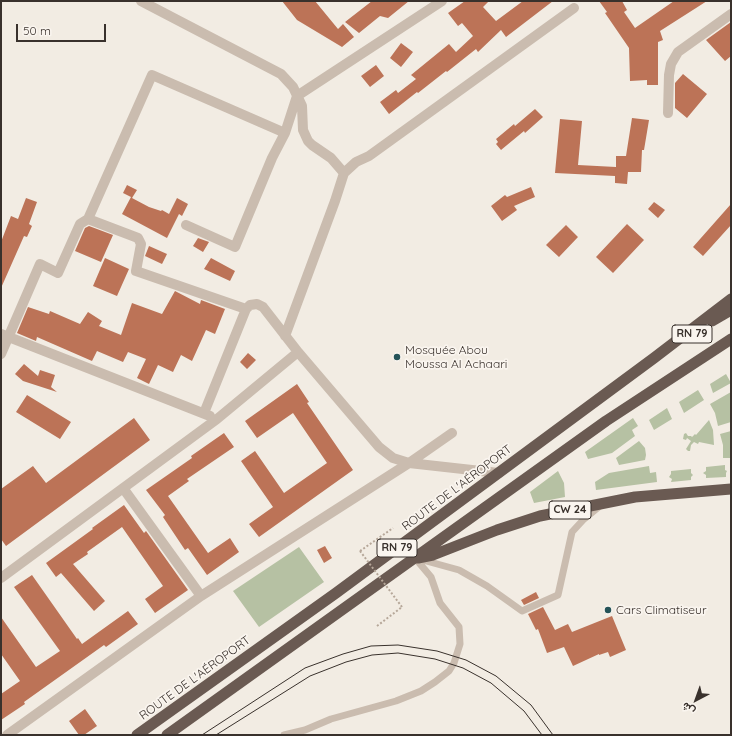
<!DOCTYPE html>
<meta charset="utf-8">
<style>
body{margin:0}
#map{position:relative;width:732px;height:736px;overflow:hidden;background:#f2ece3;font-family:Quicksand,Vazirmatn,sans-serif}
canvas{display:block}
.frame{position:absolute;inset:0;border:2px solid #39312c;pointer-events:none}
.north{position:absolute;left:676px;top:680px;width:40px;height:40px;-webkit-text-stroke:3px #faf5ef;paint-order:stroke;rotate:221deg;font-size:11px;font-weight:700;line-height:16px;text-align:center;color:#39312c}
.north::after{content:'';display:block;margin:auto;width:14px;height:18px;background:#39312c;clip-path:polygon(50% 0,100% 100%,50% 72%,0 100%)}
.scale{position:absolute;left:16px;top:24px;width:90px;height:18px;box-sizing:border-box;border:2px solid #39312c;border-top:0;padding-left:5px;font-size:12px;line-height:14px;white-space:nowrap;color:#39312c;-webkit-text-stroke:3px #faf5ef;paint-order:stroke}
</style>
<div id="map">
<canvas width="732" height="736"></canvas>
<div class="frame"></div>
<div class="north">ش</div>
<div class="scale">50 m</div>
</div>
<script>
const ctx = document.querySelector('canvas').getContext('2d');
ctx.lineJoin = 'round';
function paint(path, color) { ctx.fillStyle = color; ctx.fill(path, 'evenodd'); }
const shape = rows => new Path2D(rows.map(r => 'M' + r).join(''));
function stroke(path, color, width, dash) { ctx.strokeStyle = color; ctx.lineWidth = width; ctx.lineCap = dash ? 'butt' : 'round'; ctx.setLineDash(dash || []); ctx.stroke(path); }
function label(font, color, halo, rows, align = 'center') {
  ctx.font = font + ' Quicksand,sans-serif'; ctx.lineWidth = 3.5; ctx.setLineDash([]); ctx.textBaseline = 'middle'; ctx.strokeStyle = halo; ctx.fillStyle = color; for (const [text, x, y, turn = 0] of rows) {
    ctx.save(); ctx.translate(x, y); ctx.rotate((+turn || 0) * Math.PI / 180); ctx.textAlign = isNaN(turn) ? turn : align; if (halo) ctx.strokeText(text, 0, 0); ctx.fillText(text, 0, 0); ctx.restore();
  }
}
const green = shape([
 [726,374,731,383,713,393,710,384],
 [698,390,704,400,684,413,679,402],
 [731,392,731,422,718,426,715,413,710,404],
 [667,408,672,419,654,430,649,420],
 [633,418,638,426,632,430,635,436,612,453,588,459,585,452],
 [709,420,713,430,714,445,699,442,698,444,694,442,691,445,690,451,688,451,686,449,691,441,687,438,686,440,683,439,684,434,686,433,688,436,691,436,692,437,695,434,696,435],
 [731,431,731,458,723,458,723,445,720,434],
 [639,441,645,448,646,455,645,460,619,465,616,458],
 [725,465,725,470,727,471,726,473,726,477,706,478,706,475,703,473,706,471,706,467],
 [649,466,650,473,656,472,657,482,596,490,595,482,609,473],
 [691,469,691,473,693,475,691,477,691,480,671,482,672,479,669,477,671,474,671,471],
 [558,471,564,483,565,497,534,503,530,492],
 [299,547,324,582,259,627,233,591]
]);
const building = shape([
 [282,1,315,1,338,29,343,24,354,37,342,47,297,20],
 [372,1,409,1,388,18,380,16,359,33,345,22],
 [465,1,489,1,483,7,496,21,523,1,553,1,506,37,501,30,478,52,476,49,447,72,446,71,418,93,417,92,389,114,380,102,396,90,398,93,416,79,411,75,449,44,456,52,473,36,462,23,458,26,448,13],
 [599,1,622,1,627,10,624,12,635,28,674,1,707,1,660,31,663,40,658,42,658,85,647,85,647,80,630,81,629,48,605,13,607,12],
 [731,22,731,56,725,61,706,40],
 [401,43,413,52,401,67,390,58],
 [376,65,384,76,370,87,361,76],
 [683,74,707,94,687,118,675,108,675,83],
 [535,109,543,117,525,133,524,131,501,150,496,144,498,142,496,139,514,124,515,126],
 [632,118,649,120,644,150,642,150,641,172,628,172,627,184,615,183,615,176,555,173,560,119,582,121,578,165,616,167,616,156,626,156],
 [127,185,137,190,132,198,149,207,161,211,162,210,169,214,177,198,188,204,182,216,179,214,167,238,122,214,131,197,123,193],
 [531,187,535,197,514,206,517,210,502,221,491,206,505,195,507,197],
 [26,198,37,202,29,224,32,226,27,237,24,236,1,288,1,242,11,216,18,219],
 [654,202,665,210,658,218,648,209],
 [731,204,731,225,703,256,693,247],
 [627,224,644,240,613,273,596,257],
 [566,225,578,237,559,257,546,245],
 [89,226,113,235,101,262,75,251,85,228],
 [198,238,209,242,203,252,193,246],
 [149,246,167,254,162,264,145,256],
 [105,258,129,269,117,296,93,286],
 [211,258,235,271,230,281,204,269],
 [175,291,200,304,201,300,225,309,215,334,206,330,192,361,181,355,173,372,158,365,149,384,137,378,146,359,128,352,123,362,97,351,92,361,37,337,36,341,17,333,28,307,49,314,50,311,80,324,88,312,102,321,99,326,121,335,132,303,162,314],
 [248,353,256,360,247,369,240,362],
 [24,364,38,376,40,370,55,375,51,387,57,392,23,381,15,374],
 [297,384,309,402,307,403,353,470,259,537,249,524,273,507,241,461,255,451,284,493,327,463,293,413,257,438,245,421],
 [27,395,71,422,60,439,16,412],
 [134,418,150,440,6,546,1,539,1,489,33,466,46,483],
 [224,433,234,447,187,479,189,481,168,496,208,553,230,538,239,552,207,575,188,548,185,550,163,517,165,515,146,490,192,458,191,456],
 [124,505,144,533,146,531,188,590,155,613,145,599,163,586,122,527,87,552,88,554,73,564,105,601,94,611,61,573,56,577,46,563,93,529,92,528],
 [325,546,332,558,324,563,317,550],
 [32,575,77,639,78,638,82,644,128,611,138,624,106,647,104,645,24,702,25,704,1,720,1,694,20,681,1,654,1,617,36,667,60,651,14,587],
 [536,592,539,598,524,605,521,600],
 [543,607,555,630,568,624,572,632,612,616,626,650,610,657,608,652,599,655,599,654,573,666,564,647,547,653,538,629,536,630,528,614],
 [85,709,97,726,84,735,79,735,69,721]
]);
const path = shape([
 [360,551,393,528],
 [377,626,402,607]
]);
const service = shape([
 [419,559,459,570,487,586,522,611,558,595,572,532,584,519,601,505],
 [284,735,305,730,331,719,396,701,421,691,435,682,449,671,454,663,460,644,459,627,440,603,431,577,415,558]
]);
const minor = shape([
 [141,1,281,74,293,87,302,106,303,130,308,141,312,145,331,158,344,173],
 [668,113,669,75,671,64,678,52,731,14],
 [88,219,152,75,285,133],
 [186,225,235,247,272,158,285,133,297,96,442,1],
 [1,334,210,416],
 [285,336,335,201,344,173,356,162,369,156,574,8],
 [1,354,40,264,58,273,80,224,88,219,138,238,141,244,136,271,246,309],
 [204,413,246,309,250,305,257,304,263,307,298,352,379,447,393,458,409,463,499,473],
 [123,488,201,596],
 [1,578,217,419,298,352],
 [7,735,201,596,409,463,452,433]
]);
const trunk = shape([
 [712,321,731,310],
 [418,558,433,555,497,530,540,516,635,497,731,489],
 [137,735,336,593,654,358,731,299],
 [167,735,606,421,731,339]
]);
const tram = shape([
 [202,735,305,668,343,654,371,646,398,645,437,651,466,660,496,676,531,705,553,735],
 [216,735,310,676,346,662,372,655,398,653,435,659,463,668,491,683,524,711,542,735]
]);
const pathBridge = shape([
 [360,551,402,607]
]);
const markers = [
 [397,357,4,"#255358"],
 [608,610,4,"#255358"]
];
const shields = [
 [692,334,40],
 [570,510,42],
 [397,548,40]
];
const shieldNames = [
 ["RN 79",692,334],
 ["CW 24",570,510],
 ["RN 79",397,548]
];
const poiNames = [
 ["Mosquée Abou",405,350],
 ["Moussa Al Achaari",405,364],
 ["Cars Climatiseur",616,610]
];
const streetNames = [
 ["ROUTE DE L'AÉROPORT",457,488,-37],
 ["ROUTE DE L'AÉROPORT",195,678,-36]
];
paint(green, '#b6c1a3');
paint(building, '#bc7357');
stroke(path, '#b6a799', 2, [2, 2]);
stroke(service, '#cabcaf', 7);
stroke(minor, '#cabcaf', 10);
stroke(trunk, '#6a5a52', 11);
stroke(tram, '#39312c', 1);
stroke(pathBridge, '#b6a799', 2, [2, 2]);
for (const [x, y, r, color] of markers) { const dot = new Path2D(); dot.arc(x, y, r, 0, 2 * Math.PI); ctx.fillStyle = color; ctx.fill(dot); stroke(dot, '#faf5ef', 1.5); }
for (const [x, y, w] of shields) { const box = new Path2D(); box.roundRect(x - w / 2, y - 9, w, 18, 3); ctx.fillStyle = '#faf5ef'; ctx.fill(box); stroke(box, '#39312c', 1); }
label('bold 11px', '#39312c', null, shieldNames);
label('12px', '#39312c', '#faf5ef', poiNames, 'left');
label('12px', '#39312c', '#faf5ef', streetNames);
</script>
